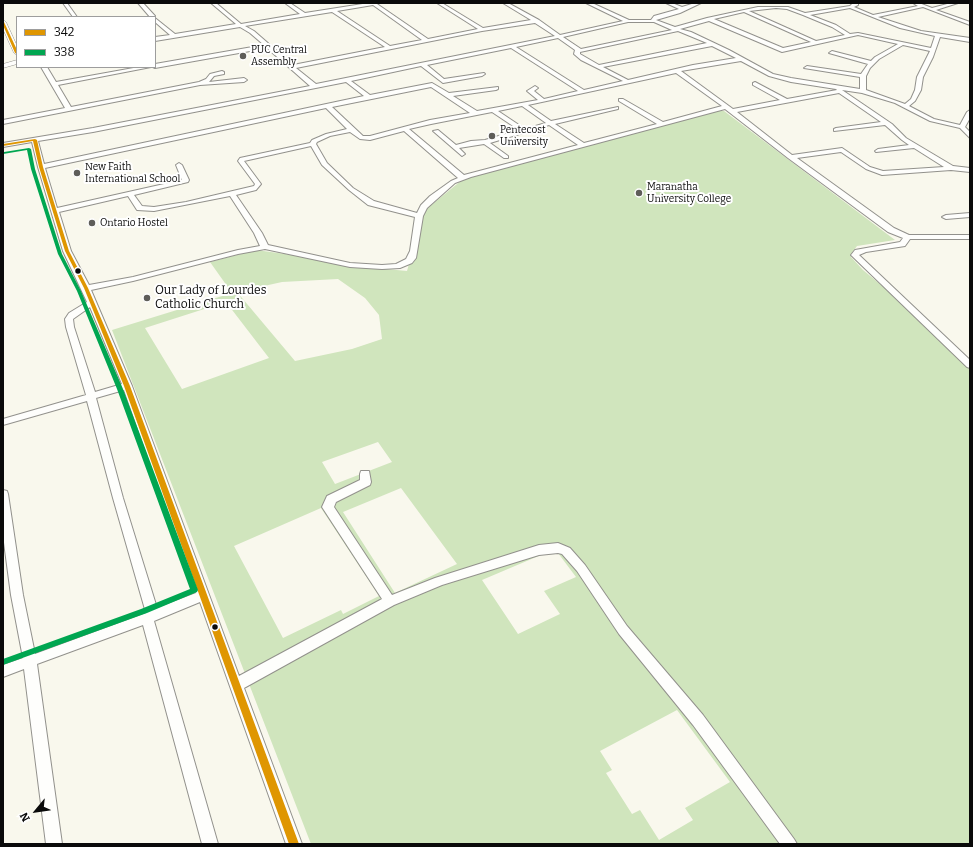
<!DOCTYPE html>
<style>
body{margin:0}
#map{position:relative;width:973px;height:847px;overflow:hidden;background:#f9f8ed;font-family:Bitter,serif}
canvas{display:block}
.frame{position:absolute;inset:0;border:4px solid #0a0a0a;pointer-events:none}
.legend{position:absolute;left:16px;top:16px;width:140px;height:52px;box-sizing:border-box;background:#fff;border:1px solid #9d9d9d;margin:0;padding:5px 7px;list-style:none;font-size:12px;color:#0a0a0a}
.legend li{display:flex;align-items:center;gap:8px;height:20px}
.legend b{width:20px;border:1px solid #9d9d9d}
.north{position:absolute;left:16px;top:791px;width:40px;height:40px;-webkit-text-stroke:3px #fff;paint-order:stroke;rotate:241deg;font-size:11px;font-weight:700;line-height:16px;text-align:center;color:#0a0a0a}
.north::after{content:'';display:block;margin:auto;width:14px;height:18px;background:#0a0a0a;clip-path:polygon(50% 0,100% 100%,50% 72%,0 100%)}
</style>
<div id="map">
<canvas width="973" height="847"></canvas>
<div class="frame"></div>
<ul class="legend">
<li><b style="height:5px;background:#df9601"></b>342</li>
<li><b style="height:5px;background:#00a651"></b>338</li>
</ul>
<div class="north">N</div>
</div>
<script>
const ctx = document.querySelector('canvas').getContext('2d');
ctx.lineJoin = 'round';
function paint(path, color) { ctx.fillStyle = color; ctx.fill(path, 'evenodd'); }
const shape = rows => new Path2D(rows.map(r => 'M' + r).join(''));
function stroke(path, color, width, dash) { ctx.strokeStyle = color; ctx.lineWidth = width; ctx.lineCap = dash ? 'butt' : 'round'; ctx.setLineDash(dash || []); ctx.stroke(path); }
function label(font, color, halo, rows, align = 'center') {
  ctx.font = font + ' Bitter,serif'; ctx.lineWidth = 4; ctx.setLineDash([]); ctx.textBaseline = 'middle'; ctx.strokeStyle = halo; ctx.fillStyle = color; for (const [text, x, y, turn = 0] of rows) {
    ctx.save(); ctx.translate(x, y); ctx.rotate((+turn || 0) * Math.PI / 180); ctx.textAlign = isNaN(turn) ? turn : align; if (halo) ctx.strokeText(text, 0, 0); ctx.fillText(text, 0, 0); ctx.restore();
  }
}
const forest = shape([
 [712,111,724,111,895,240,857,246,851,254,851,257,863,270,905,305,970,369,970,844,311,844,112,330,232,293,210,262,256,250,307,257,345,265,407,271,424,211,462,180],
 [338,279,365,298,379,315,382,339,352,349,295,361,237,292,282,282],
 [226,302,269,358,182,389,145,328],
 [378,442,392,462,335,484,322,462],
 [401,488,457,564,395,593,343,512],
 [321,508,379,596,343,614,341,610,283,638,234,546],
 [555,549,576,577,544,591,560,614,518,634,482,580],
 [677,710,730,782,685,808,693,820,659,840,640,810,632,814,606,773,612,770,600,751]
]);
const minor = shape([
 [63,3,67,3,77,17,73,17,63,3],
 [138,3,143,3,155,16,155,18,150,17,138,3],
 [211,3,216,3,241,24,300,14,285,3,290,3,305,13,369,3,379,3,377,4,428,39,478,29,437,3,442,3,483,28,531,20,503,3,508,3,539,20,560,35,623,21,586,3,592,3,629,20,651,20,654,16,679,9,666,3,672,3,682,7,695,3,701,3,680,13,656,20,675,27,707,18,758,7,788,7,805,13,850,6,852,4,851,3,858,3,858,5,854,7,873,15,918,6,913,3,919,3,932,8,951,3,958,3,936,10,970,22,970,25,923,7,878,17,921,31,970,38,970,42,940,37,933,57,923,77,921,90,915,101,909,106,934,119,960,125,967,112,970,110,970,118,965,127,970,132,970,138,960,128,930,121,895,103,862,93,842,90,892,124,906,138,953,166,970,168,970,172,951,170,882,175,866,169,841,152,797,158,894,228,909,235,970,235,970,239,910,239,905,246,866,252,859,255,970,360,970,368,967,367,851,255,855,250,900,242,903,238,888,232,788,158,725,109,471,177,455,183,427,208,423,216,416,258,412,263,400,268,382,269,350,267,265,249,238,254,133,281,91,290,132,386,239,676,382,599,322,507,327,496,360,480,360,474,361,471,369,471,371,482,370,485,336,502,334,507,392,595,435,578,539,545,558,543,570,548,585,565,627,626,703,715,794,839,797,844,780,844,693,725,619,634,577,571,562,554,558,553,539,555,442,585,394,605,244,688,302,844,286,844,200,602,154,621,218,844,202,844,143,625,37,664,62,844,46,844,24,669,3,677,3,665,23,658,11,595,3,535,3,490,7,491,8,494,23,595,35,654,146,613,113,498,87,401,3,425,3,419,86,395,66,327,65,319,69,313,87,302,63,251,38,167,32,142,3,147,3,143,93,128,310,86,267,48,155,68,153,67,155,67,155,64,264,45,250,33,240,27,155,41,155,37,170,35,155,22,155,18,175,34,236,24,211,3],
 [373,5,422,40,390,46,337,11,373,5],
 [776,8,787,9,803,15,832,27,845,35,816,41,749,11,776,8],
 [850,8,900,28,935,36,931,48,858,33,850,34,836,25,810,15,850,8],
 [332,12,385,47,293,65,254,31,245,26,332,12],
 [744,12,811,42,783,48,714,19,744,12],
 [709,21,782,52,858,35,898,44,875,57,871,61,832,51,829,53,868,64,861,74,807,66,804,68,860,77,860,89,791,78,773,74,729,50,691,32,680,29,709,21],
 [628,22,654,22,672,30,581,49,563,37,628,22],
 [535,23,555,36,316,84,296,68,482,31,535,23],
 [678,31,707,43,599,65,580,54,580,52,678,31],
 [558,38,575,50,574,54,581,60,623,81,584,90,516,47,558,38],
 [903,45,930,51,917,77,915,90,911,99,905,104,866,90,866,76,870,68,879,59,903,45],
 [712,46,736,58,693,65,628,80,603,67,712,46],
 [511,48,578,91,544,99,534,91,538,88,535,86,527,91,538,100,477,111,453,96,496,90,498,89,498,87,449,93,432,83,370,95,351,81,421,66,443,83,482,76,485,74,484,73,444,79,427,65,511,48],
 [741,61,769,76,791,82,836,89,837,90,787,99,755,82,753,83,753,85,780,100,733,109,681,71,741,61],
 [676,73,722,106,663,122,623,99,619,99,619,101,657,124,584,143,555,124,618,109,618,107,551,121,528,105,676,73],
 [346,82,364,96,44,164,38,141,93,132,346,82],
 [431,87,470,113,430,120,370,136,363,136,332,107,431,87],
 [839,93,881,122,836,128,834,129,834,131,885,125,902,140,909,145,878,149,875,151,876,152,914,148,944,167,883,171,870,167,842,148,792,155,737,112,839,93],
 [522,106,546,123,525,129,498,111,522,106],
 [326,108,347,129,326,134,312,140,310,143,240,158,238,161,255,184,254,186,186,202,154,207,142,206,134,195,188,182,189,180,182,165,179,163,176,165,182,180,57,208,45,168,326,108],
 [492,112,519,130,485,140,471,141,456,145,438,130,433,131,462,156,465,154,459,148,484,144,504,158,508,158,508,156,490,143,549,125,578,145,464,175,409,129,431,124,492,112],
 [404,131,458,178,451,181,430,196,421,205,417,213,374,201,353,188,327,163,316,144,317,142,330,136,350,132,360,139,370,140,404,131],
 [311,146,322,165,349,190,368,205,415,217,410,251,406,259,396,264,382,265,350,263,268,245,262,233,236,195,256,190,261,184,244,161,311,146],
 [128,196,137,210,154,211,230,196,254,233,260,246,238,250,133,277,89,285,71,251,59,212,128,196],
 [90,307,122,384,95,392,74,327,73,319,90,307],
 [124,390,196,593,157,608,123,498,96,398,124,390],
 [41,67,47,67,56,82,139,67,151,67,58,85,71,107,199,82,206,79,210,74,222,71,224,72,224,74,214,76,209,82,244,78,247,80,244,82,200,85,3,124,3,120,65,108,41,67],
 [970,213,970,217,946,219,942,217,946,215,970,213]
]);
const tertiary = shape([
 [3,20,6,22,17,46,17,55,14,53,3,29,3,20],
 [17,60,17,64,3,68,3,64,17,60]
]);
const bus1 = shape([
 [3,21,4,22,17,50,17,54,15,53,3,25,3,21],
 [35,139,37,140,43,167,69,251,88,288,130,386,299,844,289,844,124,386,84,288,65,251,39,167,33,141,3,146,3,144,35,139]
]);
const bus2 = shape([
 [29,148,31,149,35,169,62,254,81,291,123,389,198,590,197,592,147,613,3,665,3,659,141,609,190,589,117,389,77,291,58,254,31,169,27,150,3,154,3,152,4,152,29,148]
]);
const markers = [
 [243,56,4,"#5e5d59"],
 [492,136,4,"#5e5d59"],
 [77,173,4,"#5e5d59"],
 [639,193,4,"#5e5d59"],
 [92,223,4,"#5e5d59"],
 [78,271,3.5,"#0a0a0a"],
 [147,298,4,"#5e5d59"],
 [215,627,3.5,"#0a0a0a"]
];
const farPoinames = [
 ["PUC Central",251,50],
 ["Assembly",251,62],
 ["Pentecost",500,130],
 ["University",500,142],
 ["New Faith",85,167],
 ["International School",85,179],
 ["Maranatha",647,187],
 ["University College",647,199],
 ["Ontario Hostel",100,223]
];
const poiNames = [
 ["Our Lady of Lourdes",155,291],
 ["Catholic Church",155,305]
];
paint(forest, '#d0e5bd');
stroke(minor, '#92918c', 2);
stroke(tertiary, '#92918c', 1);
paint(minor, '#fefefc');
paint(tertiary, '#fefefc');
paint(bus1, '#df9601');
paint(bus2, '#00a651');
for (const [x, y, r, color] of markers) { const dot = new Path2D(); dot.arc(x, y, r, 0, 2 * Math.PI); ctx.fillStyle = color; ctx.fill(dot); stroke(dot, '#fff', 1.5); }
label('10px', '#0a0a0a', '#fff', farPoinames, 'left');
label('12px', '#0a0a0a', '#fff', poiNames, 'left');
</script>
